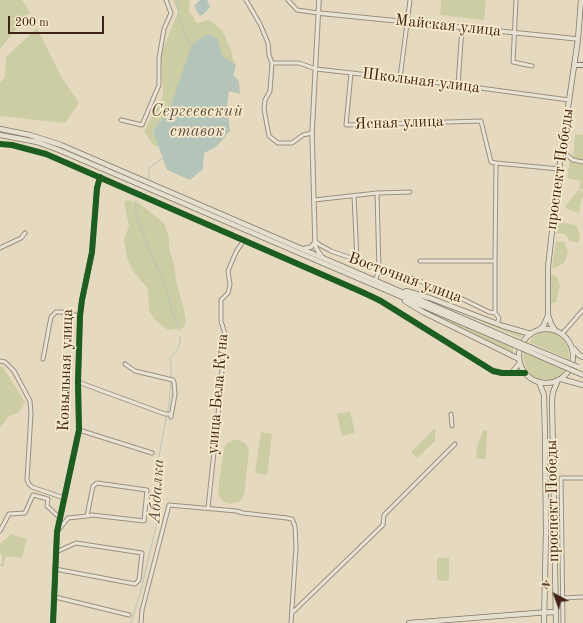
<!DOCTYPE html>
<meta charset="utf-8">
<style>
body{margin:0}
#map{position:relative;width:583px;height:623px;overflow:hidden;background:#e5dabf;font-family:"Old Standard TT",serif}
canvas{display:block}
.north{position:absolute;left:535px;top:575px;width:40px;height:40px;-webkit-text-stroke:3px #f8ebcc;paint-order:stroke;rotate:319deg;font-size:11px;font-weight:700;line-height:16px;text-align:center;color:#412217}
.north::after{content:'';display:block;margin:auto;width:14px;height:18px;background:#412217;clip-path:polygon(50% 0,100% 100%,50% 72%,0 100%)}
.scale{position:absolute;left:8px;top:16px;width:96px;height:18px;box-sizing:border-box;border:2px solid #412217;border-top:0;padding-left:5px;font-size:12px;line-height:14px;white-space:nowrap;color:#412217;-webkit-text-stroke:3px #f8ebcc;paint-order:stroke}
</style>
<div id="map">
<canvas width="583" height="623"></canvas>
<div class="north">N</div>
<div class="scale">200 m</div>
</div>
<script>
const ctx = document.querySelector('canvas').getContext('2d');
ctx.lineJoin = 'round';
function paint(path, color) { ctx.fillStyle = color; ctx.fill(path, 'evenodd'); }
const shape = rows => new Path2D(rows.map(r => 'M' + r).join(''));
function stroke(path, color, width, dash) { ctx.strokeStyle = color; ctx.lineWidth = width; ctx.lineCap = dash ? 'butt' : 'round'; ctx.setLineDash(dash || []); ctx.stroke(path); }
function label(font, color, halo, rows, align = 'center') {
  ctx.font = font + ' "Old Standard TT",serif'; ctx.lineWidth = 3.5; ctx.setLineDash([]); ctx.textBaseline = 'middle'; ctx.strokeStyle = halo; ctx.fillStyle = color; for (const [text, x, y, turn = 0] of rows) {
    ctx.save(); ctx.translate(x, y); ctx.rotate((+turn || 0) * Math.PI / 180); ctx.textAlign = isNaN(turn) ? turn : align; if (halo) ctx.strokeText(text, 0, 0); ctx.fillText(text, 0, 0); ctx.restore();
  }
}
const green = shape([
 [0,0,22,0,30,12,0,49],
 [173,0,190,0,189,11,197,23,209,20,222,30,231,50,233,59,236,65,223,56,217,38,179,83,169,110,153,131,159,147,153,145,144,131,163,96,161,54,178,12],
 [441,0,486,0,484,20,440,15],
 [37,28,62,78,79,103,65,123,0,116,0,83,5,77,6,57],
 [575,134,583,135,583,160,573,160],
 [570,160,575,164,583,164,583,190,579,189,581,181,567,178],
 [578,190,583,191,583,197,581,200,579,213,570,210,565,207],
 [128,200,140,204,164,223,169,237,169,249,174,264,176,280,184,310,186,323,183,328,168,330,154,319,149,310,148,289,133,271,127,258,124,240,129,226,124,202],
 [558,222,576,225,580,235,578,243,570,241,565,234,556,233],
 [556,241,564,242,568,251,565,262,557,267,552,268],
 [551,274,557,277,560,285,556,302,553,303,551,303],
 [434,302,522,334,521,338],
 [424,308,514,347,513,353,425,309],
 [541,332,551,332,558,334,563,338,568,347,569,359,529,342,533,337],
 [524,351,565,369,561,375,556,378,550,380,538,379,531,375,526,368,523,356],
 [0,366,2,366,25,402,19,412,8,417,0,428],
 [350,411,355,433,342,436,337,414],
 [435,428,435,441,417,458,411,452],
 [487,430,486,459,476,459,477,447,483,431],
 [261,432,272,434,267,475,255,473],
 [234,440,239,440,245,443,248,447,249,453,244,495,240,501,231,504,226,503,222,500,219,496,218,490,224,448,227,443],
 [11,534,27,539,22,558,6,556,3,567,0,566,2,563,2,555,0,554,0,544],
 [437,558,449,558,449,581,437,580]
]);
const water = shape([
 [200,0,207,0,210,7,205,13,200,16,194,6],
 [207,34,217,38,223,56,236,65,233,75,239,81,240,94,229,91,227,105,230,131,216,147,204,153,203,169,190,180,167,170,153,131,169,110,192,45]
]);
const stream = shape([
 [177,0,180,20,191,47],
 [149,178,149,168,164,157],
 [136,200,135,210,149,250,167,289,172,312,180,331],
 [171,378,171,363,170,358,177,350,180,343,180,336],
 [131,623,141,590,157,522,154,493,154,483,169,403,171,381]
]);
const minor = shape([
 [246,0,260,24,268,43,269,55,272,63,270,91,265,100,264,109,269,136,278,143,292,143,303,135,312,133],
 [288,0,297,10,318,13],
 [516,0,513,62,532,66],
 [272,63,299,63,316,69,458,85,569,100],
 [351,73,346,125,481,121,491,162,496,163,495,261,495,313,499,318,497,324],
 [400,78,410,0],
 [458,85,462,27],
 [121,120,142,125,159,85,159,58,164,29,171,13,166,0],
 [0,144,12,145,46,154,100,177],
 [562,151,573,160,583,162],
 [496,163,559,169],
 [354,196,357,260],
 [314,200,377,193,410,192],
 [315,241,320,245,331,251,357,260,379,270,400,274,444,290,489,312,495,313],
 [0,248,21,238,25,233],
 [420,261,495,261],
 [375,281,379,270,377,193],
 [562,334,583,310],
 [43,359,51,317,56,312,61,312,80,316],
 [0,361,5,362,14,371,30,401,31,413,27,480,29,484,32,487,64,498],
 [78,382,165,414,170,414,171,417,175,394,174,382,173,380,135,371,125,364],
 [451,414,452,426],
 [79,430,152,453],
 [208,508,219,405,225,334,221,321,221,300,228,293,230,285,228,271,236,252,244,240],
 [0,531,9,514,25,513,33,495,48,499,47,506,60,518],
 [57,532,68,518,87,516,92,515,144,521,147,490,97,483,93,486,87,516],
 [55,569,135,584,139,580,142,553,76,543,56,552],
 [55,597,129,615],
 [562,598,583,597],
 [293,612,383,525,384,515,455,444],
 [141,623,142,610,169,505,236,511,243,513,287,518,292,519,295,526,296,548,291,623],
 [563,623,561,478,583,478]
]);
const tertiary = shape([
 [319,0,312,133,315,241,316,248,322,257],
 [318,13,578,39],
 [302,249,311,247,315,242],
 [512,372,519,364],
 [53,623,57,532,79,430,78,382,80,316,82,300,92,252,97,188,100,177,373,297,493,371,502,373,525,373]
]);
const secondary = shape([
 [574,65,583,65]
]);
const primary = shape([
 [0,129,30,135,61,145,513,340],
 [0,135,37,142,59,150,512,344],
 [406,291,430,298,503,326,531,334],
 [405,301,423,312,519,359],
 '519 356a27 27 0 1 1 54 0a27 27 0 1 1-54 0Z',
 [539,330,544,325,548,315],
 [555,330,551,324,548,315,548,267,559,169,578,39,581,0],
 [574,349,579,355,583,357],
 [576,372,583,375],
 [561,379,583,385],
 [539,382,544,395,545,436,546,532,544,623],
 [409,623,536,613,555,612],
 [556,623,552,400,553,392,558,380]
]);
const primaryBridge = shape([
 [513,340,578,367],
 [512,344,576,372]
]);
const cycleway = shape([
 [0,144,12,145,46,154,362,292,381,301,493,371,502,373,525,373],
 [53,623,57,532,79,430,78,382,80,316,82,300,92,252,97,188,100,177]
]);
const streetNames = [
 ["Майская улица",448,26,6],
 ["Школьная улица",421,81,7],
 ["Ясная улица",399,123,-2],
 ["проспект Победы",560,169,-82],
 ["Восточная улица",405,278,20],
 ["Ковыльная улица",66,370,-88],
 ["улица Бела Куна",218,394,-85],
 ["проспект Победы",553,501,-91]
];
const waterNames = [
 ["Сергеевский",197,112],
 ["ставок",197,132],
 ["Абдалка",157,491,-86]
];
paint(green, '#cdcda3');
paint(water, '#b5c4b9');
stroke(stream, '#b5c4b9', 1);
stroke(minor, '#9b9080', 5);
stroke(tertiary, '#9b9080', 5.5);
stroke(secondary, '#83786a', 6);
stroke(primary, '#83786a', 6);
stroke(minor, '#e9e3d6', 3);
stroke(tertiary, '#e9e3d6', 3.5);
stroke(secondary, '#e9e3d6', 4);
stroke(primary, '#e5dfcf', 4.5);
stroke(primaryBridge, '#83786a', 6, []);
stroke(primaryBridge, '#e5dfcf', 4.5);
stroke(cycleway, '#1b5e20', 6);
label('16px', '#412217', '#f8ebcc', streetNames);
label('italic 17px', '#5e5047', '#f8ebcc', waterNames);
</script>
